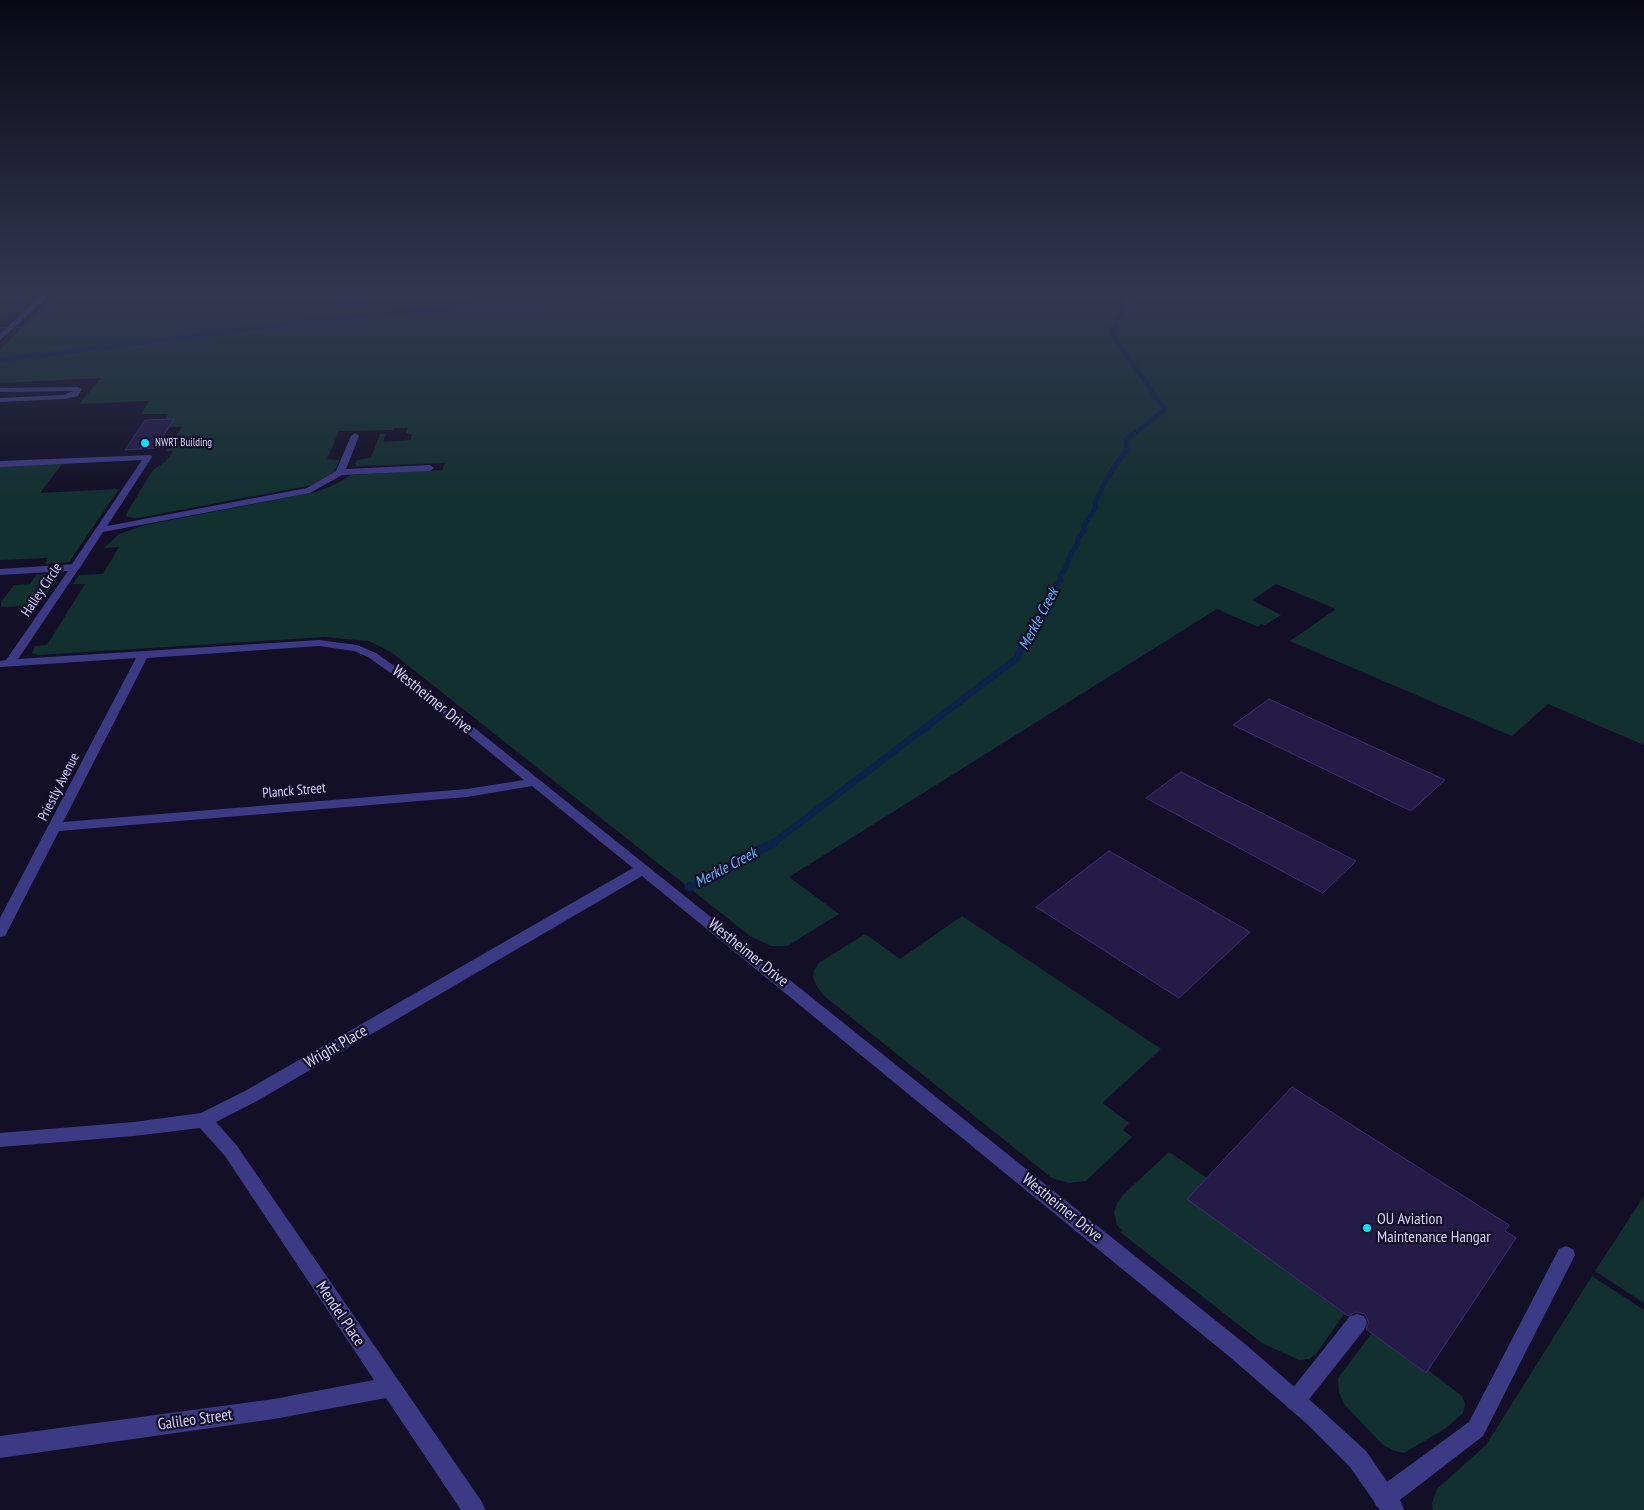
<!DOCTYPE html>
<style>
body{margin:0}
canvas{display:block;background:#130f26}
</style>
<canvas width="1644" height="1510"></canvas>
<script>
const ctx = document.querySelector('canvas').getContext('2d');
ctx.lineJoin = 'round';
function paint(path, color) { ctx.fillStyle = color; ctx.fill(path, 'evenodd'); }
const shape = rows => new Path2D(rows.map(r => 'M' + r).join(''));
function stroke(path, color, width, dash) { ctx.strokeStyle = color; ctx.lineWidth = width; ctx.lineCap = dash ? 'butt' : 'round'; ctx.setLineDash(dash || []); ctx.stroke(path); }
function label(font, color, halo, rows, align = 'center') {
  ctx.font = font + ' "PT Sans Narrow",sans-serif'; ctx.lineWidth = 4.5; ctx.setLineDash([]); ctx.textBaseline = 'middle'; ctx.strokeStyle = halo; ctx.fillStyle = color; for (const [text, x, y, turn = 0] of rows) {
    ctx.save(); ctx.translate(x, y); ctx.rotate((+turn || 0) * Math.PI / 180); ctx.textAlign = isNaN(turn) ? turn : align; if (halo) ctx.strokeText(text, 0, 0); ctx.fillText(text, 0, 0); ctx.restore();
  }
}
const green = shape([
 [19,291,48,291,25,312,0,316,0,296],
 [59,291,1644,291,1644,745,1548,704,1512,736,1290,641,1336,609,1276,584,1252,600,1281,615,1265,625,1261,624,1258,627,1217,609,789,877,839,914,787,946,771,946,750,936,391,652,369,641,324,637,39,655,32,653,35,646,47,645,85,584,73,584,79,575,103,574,119,547,104,548,119,534,145,525,316,492,336,484,351,475,442,470,445,463,357,466,355,464,357,460,371,458,380,434,388,434,385,435,383,442,411,440,412,435,406,433,408,428,394,428,393,430,339,431,327,459,339,460,335,471,313,485,137,518,127,517,126,514,153,470,166,461,173,451,166,451,182,427,169,427,174,419,165,419,168,414,141,414,149,401,79,404,101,378,0,383,0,349],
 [59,463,62,464,40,493,119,489,69,562,45,564,48,558,0,560,0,465],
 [45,574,56,576,57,580,42,601,30,606,1,607,1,602,14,585,30,584,36,575],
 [962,916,1161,1049,1102,1103,1129,1123,1123,1130,1132,1137,1086,1181,1069,1183,1052,1178,823,995,815,983,813,977,814,970,819,963,865,934,900,959],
 [1169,1152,1207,1178,1188,1199,1344,1314,1316,1354,1309,1359,1299,1360,1262,1343,1120,1232,1123,1231,1117,1225,1114,1212,1117,1204,1123,1195],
 [1644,1196,1644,1303,1595,1271],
 [1592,1276,1644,1310,1644,1510,1433,1510,1432,1503,1437,1489,1486,1445],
 [1372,1333,1425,1373,1428,1370,1462,1396,1465,1404,1463,1413,1446,1428,1404,1453,1392,1450,1382,1444,1344,1404,1339,1392,1338,1378]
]);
const streamFar3 = shape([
 [1127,291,1126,304,1122,306,1121,312,1116,318,1116,328,1112,330,1118,343,1164,408,1163,411,1134,434],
 [0,360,316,321,471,306,804,291]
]);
const streamFar2 = shape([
 [1043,614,1054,593,1053,589,1061,580,1060,575,1065,570,1071,553,1078,543,1078,538,1085,530,1084,526,1096,507,1095,503,1107,478,1126,450,1126,440,1136,432]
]);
const streamFar1 = shape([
 [772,844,1017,658,1022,647,1034,635,1043,613]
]);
const stream = shape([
 [689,887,719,875,740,859,774,843]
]);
const building = shape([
 [174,419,156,448,125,450,145,420,174,419],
 [1269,699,1445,780,1411,811,1233,725,1269,699],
 [1181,772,1356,861,1323,893,1146,798,1181,772],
 [1109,851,1250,932,1179,998,1036,907,1109,851],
 [1292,1087,1509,1225,1505,1231,1516,1238,1426,1373,1366,1329,1369,1322,1365,1314,1356,1312,1348,1316,1187,1199,1292,1087]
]);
const lane = shape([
 [78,387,82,389,78,396,65,399,0,402,0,398,64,395,73,391,0,392,0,388,78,387],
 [355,433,359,436,346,469,430,465,434,468,430,471,342,475,310,493,103,532,79,569,75,570,70,567,142,460,0,467,0,461,151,455,152,457,107,526,307,488,336,471,351,436,355,433],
 [1566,1246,1573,1249,1575,1255,1483,1436,1392,1506,1384,1509,1376,1506,1373,1498,1376,1490,1469,1422,1559,1249,1566,1246],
 [1357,1314,1364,1316,1367,1323,1364,1330,1302,1408,1295,1411,1288,1408,1285,1401,1288,1394,1350,1316,1357,1314]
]);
const street = shape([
 [47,291,54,291,0,340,0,334,47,291],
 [75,564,80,567,18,659,319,640,357,645,376,653,417,682,1245,1344,1320,1409,1366,1451,1401,1502,1404,1510,1380,1510,1350,1467,1306,1423,1231,1358,642,876,257,1101,216,1122,237,1146,482,1502,485,1510,461,1510,386,1398,274,1419,0,1458,0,1436,274,1399,374,1380,225,1156,200,1128,134,1136,0,1147,0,1133,134,1122,201,1113,245,1091,633,868,532,786,467,797,59,831,7,932,5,936,0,937,0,918,136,658,0,667,0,661,6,660,68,571,0,575,0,569,75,564],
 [319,646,354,651,368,657,409,686,524,780,467,789,63,822,147,658,319,646]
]);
const markers = [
 [145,443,5,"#00e5ff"],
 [1367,1228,5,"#00e5ff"]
];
const farPoinames = [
 ["NWRT Building",155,443]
];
const streetNames = [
 ["Halley Circle",42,590,-56],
 ["Priestly Avenue",59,787,-63],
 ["Planck Street",294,791,-5]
];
const waterNames = [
 ["Merkle Creek",1039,619,-62],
 ["Merkle Creek",726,868,-28]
];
const nearStreetnames = [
 ["Westheimer Drive",432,700,39],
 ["Westheimer Drive",748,953,39],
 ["Wright Place",336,1047,-30],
 ["Westheimer Drive",1062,1208,39],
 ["Mendel Place",340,1314,56],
 ["Galileo Street",195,1420,-8]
];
const nearPoinames = [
 ["OU Aviation",1377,1219],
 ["Maintenance Hangar",1377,1237]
];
paint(green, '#12302f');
stroke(streamFar3, '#0c2248', 4.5);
stroke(streamFar2, '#0c2248', 5);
stroke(streamFar1, '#0c2248', 7);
stroke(stream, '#0c2248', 9);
paint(building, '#241b47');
stroke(building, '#3b2d73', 1);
paint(lane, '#3d3a85');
paint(street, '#3d3a85');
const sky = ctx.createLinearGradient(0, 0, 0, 503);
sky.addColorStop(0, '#0a0815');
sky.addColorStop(0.58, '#333752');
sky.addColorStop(1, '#33375200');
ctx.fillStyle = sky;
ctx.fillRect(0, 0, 1644, 503);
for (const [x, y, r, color] of markers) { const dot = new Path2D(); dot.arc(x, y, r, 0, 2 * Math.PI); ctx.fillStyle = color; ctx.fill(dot); stroke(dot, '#130f26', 2); }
label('11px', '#d9d4ff', '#130f26', farPoinames, 'left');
label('14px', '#d9d4ff', '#130f26', streetNames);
label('italic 15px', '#62b6ff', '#130f26', waterNames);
label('16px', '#d9d4ff', '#130f26', nearStreetnames);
label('16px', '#d9d4ff', '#130f26', nearPoinames, 'left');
</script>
